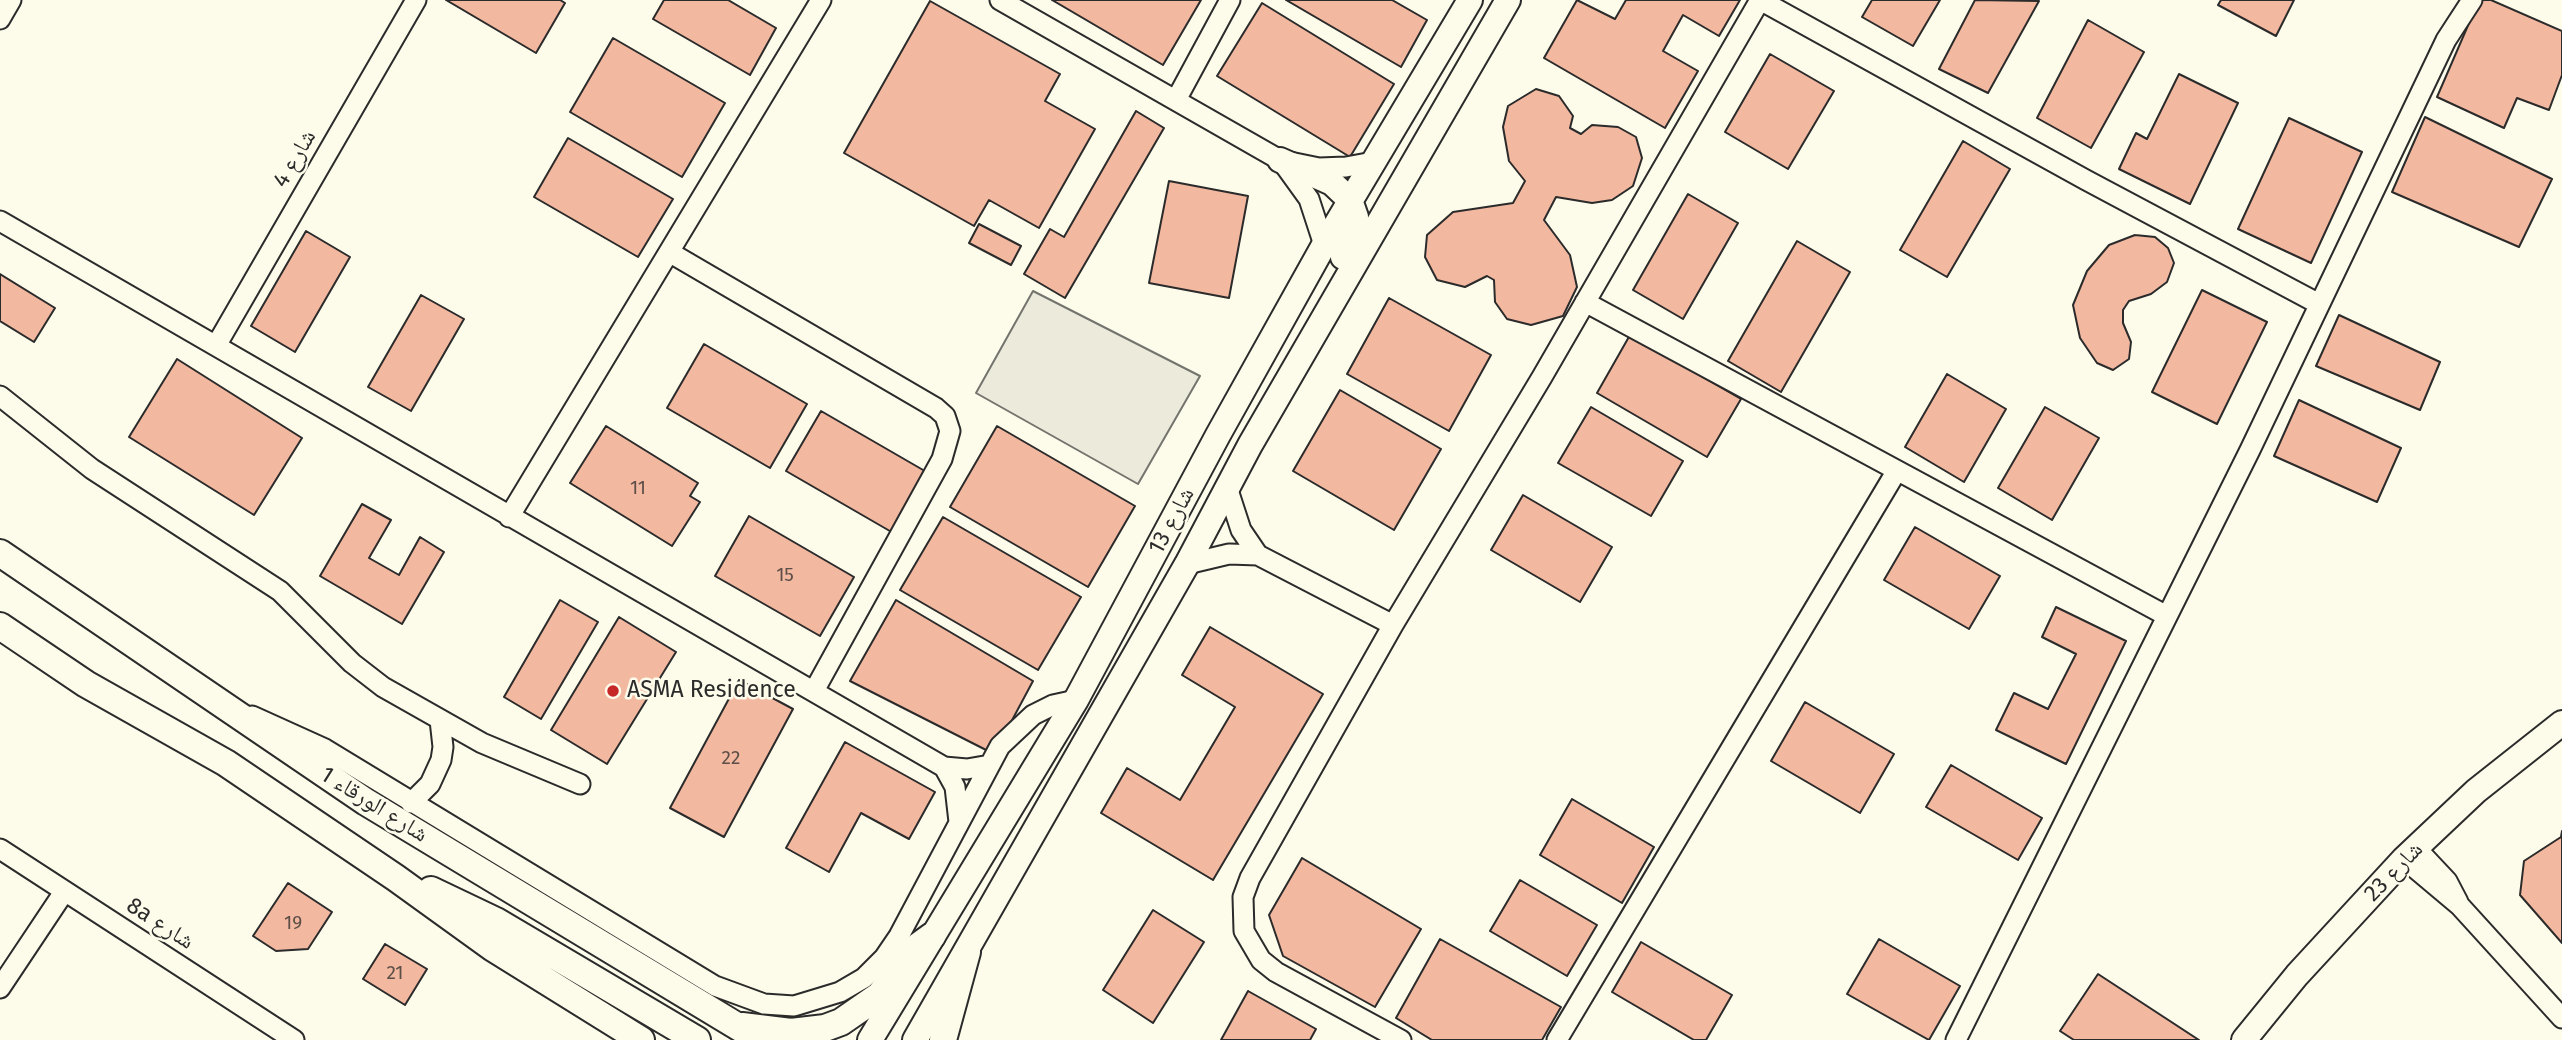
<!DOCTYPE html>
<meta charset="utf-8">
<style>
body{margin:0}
canvas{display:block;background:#fdfbea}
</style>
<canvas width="2562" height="1040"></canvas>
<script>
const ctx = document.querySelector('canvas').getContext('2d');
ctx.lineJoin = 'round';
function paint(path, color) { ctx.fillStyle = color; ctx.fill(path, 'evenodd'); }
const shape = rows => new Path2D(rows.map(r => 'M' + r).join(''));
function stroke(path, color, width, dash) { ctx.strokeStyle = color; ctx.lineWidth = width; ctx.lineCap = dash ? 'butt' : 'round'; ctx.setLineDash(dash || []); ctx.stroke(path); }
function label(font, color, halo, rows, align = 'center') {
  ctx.font = font + ' "Fira Sans","Noto Naskh Arabic",sans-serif'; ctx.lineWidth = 5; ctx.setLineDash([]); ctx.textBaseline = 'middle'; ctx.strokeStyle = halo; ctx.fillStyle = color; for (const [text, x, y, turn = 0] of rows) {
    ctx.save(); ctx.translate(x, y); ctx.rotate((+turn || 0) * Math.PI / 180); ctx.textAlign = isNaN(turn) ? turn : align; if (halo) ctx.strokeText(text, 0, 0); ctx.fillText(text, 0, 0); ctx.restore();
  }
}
const parking = shape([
 [1033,291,1200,376,1138,484,976,393,1033,291]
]);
const building = shape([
 [446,0,560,0,565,3,536,53,446,0],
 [664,0,728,0,776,28,750,75,653,19,664,0],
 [1052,0,1201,0,1163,65,1052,0],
 [1286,0,1392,0,1427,20,1401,67,1286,0],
 [1577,0,1615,19,1626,0,1740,0,1719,36,1683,15,1663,51,1698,71,1665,128,1544,58,1577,0],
 [1872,0,1940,0,1913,46,1862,17,1872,0],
 [1975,0,2039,1,1988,93,1939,69,1975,0],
 [2221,0,2294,0,2276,36,2218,5,2221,0],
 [2479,0,2491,0,2562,31,2562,75,2549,110,2517,98,2504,128,2437,97,2479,0],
 [930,1,1060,74,1045,101,1095,129,1039,228,989,200,974,226,844,153,930,1],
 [1262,3,1394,84,1350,157,1217,76,1262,3],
 [2088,20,2144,52,2091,148,2037,118,2088,20],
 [613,38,725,103,682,177,570,112,613,38],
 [1770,54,1834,91,1788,169,1725,132,1770,54],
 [2179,74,2238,103,2190,204,2119,169,2136,133,2147,139,2179,74],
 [1536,89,1559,96,1573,116,1570,128,1581,134,1592,125,1618,127,1636,137,1642,158,1633,186,1612,200,1592,203,1556,197,1544,220,1570,255,1577,287,1563,316,1531,325,1507,319,1495,302,1494,280,1487,276,1465,287,1437,280,1425,257,1427,235,1453,212,1513,203,1525,181,1509,161,1503,127,1508,106,1536,89],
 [1136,111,1164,128,1065,298,1024,274,1050,229,1064,237,1136,111],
 [2425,117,2552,179,2519,247,2392,192,2425,117],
 [2289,118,2362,152,2311,263,2238,229,2289,118],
 [568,138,673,199,638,257,534,197,568,138],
 [1963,141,2010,169,1947,277,1900,250,1963,141],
 [1169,181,1248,196,1229,298,1149,283,1169,181],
 [1688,194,1738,223,1683,319,1633,290,1688,194],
 [979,224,1021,246,1011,265,969,243,979,224],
 [306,231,350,257,295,352,251,326,306,231],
 [2135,235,2155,237,2168,248,2174,263,2167,282,2151,294,2129,301,2123,310,2123,323,2131,342,2129,359,2113,370,2097,363,2080,338,2073,305,2087,271,2109,245,2135,235],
 [1797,241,1850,272,1781,392,1728,361,1797,241],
 [0,274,55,308,34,342,0,321,0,274],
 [2202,290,2267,322,2217,424,2152,392,2202,290],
 [421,295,464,319,411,411,368,387,421,295],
 [1389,298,1491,355,1449,431,1347,374,1389,298],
 [2339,315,2440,362,2420,410,2316,366,2339,315],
 [1630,335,1741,399,1707,457,1597,393,1630,335],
 [704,344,807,404,770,468,667,408,704,344],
 [177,359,302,438,254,515,129,437,177,359],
 [1947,374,2006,409,1964,482,1905,447,1947,374],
 [1340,390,1441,449,1394,530,1293,471,1340,390],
 [2299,400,2401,448,2377,502,2274,456,2299,400],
 [1591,407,1683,461,1651,516,1558,463,1591,407],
 [2045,407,2099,438,2052,520,1998,488,2045,407],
 [821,411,930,474,895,534,786,471,821,411],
 [606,426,698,483,690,496,700,502,672,546,570,483,606,426],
 [997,426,1135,506,1088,587,950,507,997,426],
 [1523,495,1612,547,1580,602,1491,550,1523,495],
 [362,504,391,520,369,558,399,575,420,537,444,552,402,624,320,576,362,504],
 [749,516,854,577,820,636,715,576,749,516],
 [943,517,1081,597,1038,670,900,590,943,517],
 [1915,527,2000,576,1969,629,1884,580,1915,527],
 [560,600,598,622,541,719,504,697,560,600],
 [896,600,1033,681,994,754,850,681,896,600],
 [2056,607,2126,641,2066,764,1996,730,2014,693,2048,709,2076,654,2042,637,2056,607],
 [619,617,676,652,607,764,551,730,619,617],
 [1210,627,1323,694,1213,880,1101,813,1127,768,1180,800,1235,707,1182,675,1210,627],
 [739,680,793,709,724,837,670,808,739,680],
 [1805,702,1894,754,1860,813,1771,761,1805,702],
 [845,742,935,792,909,839,861,813,829,872,786,848,845,742],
 [1951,765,2042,818,2018,860,1926,807,1951,765],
 [1572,799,1654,847,1622,903,1540,855,1572,799],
 [2562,831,2562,943,2520,895,2524,861,2561,837,2562,831],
 [1302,858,1421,929,1375,1007,1283,956,1269,915,1302,858],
 [1520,880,1597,925,1567,976,1490,931,1520,880],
 [288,883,332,912,308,949,276,951,253,936,288,883],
 [1153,910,1204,942,1153,1023,1103,990,1153,910],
 [1440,939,1561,1007,1542,1040,1432,1040,1396,1018,1440,939],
 [1879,939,1960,986,1929,1040,1847,994,1879,939],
 [1641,942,1732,995,1706,1040,1694,1040,1612,992,1641,942],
 [385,944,427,969,405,1005,363,979,385,944],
 [2098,974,2199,1040,2074,1040,2060,1031,2098,974],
 [1248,991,1316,1029,1310,1040,1221,1040,1248,991]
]);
const minor = shape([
 [1000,0,1280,160,1319,168,1346,167,1373,162],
 [1760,0,2086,180,2319,304],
 [0,19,11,0],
 [1176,100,1230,0],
 [1283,163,1309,199,1324,245],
 [0,221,944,767,967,769,990,765],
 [669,252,936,408,945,416,950,431,942,459,814,691],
 [1585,302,2167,616],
 [217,344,416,0],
 [0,396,92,469,280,591,352,663,383,687,482,743,580,784],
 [1227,487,1241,530,1258,555],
 [509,517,821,0],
 [1187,564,1229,554,1258,555,1393,625],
 [252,716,325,749,715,986,764,1004,794,1006,840,992,864,978,884,958,899,936,1000,746,1033,715,1053,705,1076,700],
 [944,767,955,787,959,822],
 [411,803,430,784,441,760,443,747,440,720],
 [2416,848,2447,881,2458,902],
 [0,849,294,1040],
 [2404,859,2460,906,2562,1018],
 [0,988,64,892],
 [1401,1040,1276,972,1261,960,1244,931,1243,897,1250,878,1393,625,1542,377,1760,0],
 [1557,1040,1896,472],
 [1956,1040,2250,450,2446,40,2472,0]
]);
const tertiary = shape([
 [1280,160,1332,183,1350,200,1356,217,1355,232,1343,257],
 [870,1040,1076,700,1218,435,1324,245,1470,0],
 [915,1040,1187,564,1250,445,1508,0],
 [2244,1040,2297,975,2404,859,2476,791,2562,723]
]);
const secondary = shape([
 [0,553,366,802,760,1040],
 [0,626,86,684,226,763,396,878,493,948,641,1040],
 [431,890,496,921,697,1040],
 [742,1026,791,1032,825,1028,841,1022,880,995,910,952,932,936],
 [943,1040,967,952]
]);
const markers = [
 [613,691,7,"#c62828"]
];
const numberNames = [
 ["11",638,489],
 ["15",785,576],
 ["22",731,759],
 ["19",293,924],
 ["21",395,974]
];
const streetNames = [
 ["شارع 4",295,159,-60],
 ["شارع 13",1172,521,-62],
 ["شارع الورقاء 1",374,805,32],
 ["شارع 23",2394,872,-46],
 ["8a شارع",160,924,33]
];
const poiNames = [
 ["ASMA Residence",627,691]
];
paint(parking, '#eceadb');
stroke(parking, '#74746e', 2);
paint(building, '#f2b8a0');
stroke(building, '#2b2b2b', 2);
stroke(minor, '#2b2b2b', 23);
stroke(tertiary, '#2b2b2b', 28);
stroke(secondary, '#2b2b2b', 30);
stroke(minor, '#fdfbea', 19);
stroke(tertiary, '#fdfbea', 24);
stroke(secondary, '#fdfbea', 26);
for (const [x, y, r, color] of markers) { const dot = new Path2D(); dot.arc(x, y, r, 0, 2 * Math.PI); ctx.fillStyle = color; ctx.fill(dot); stroke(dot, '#fdfbea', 2.5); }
label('19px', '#5d4e48', null, numberNames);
label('23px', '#2b2b2b', '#fdfbea', streetNames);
label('23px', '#2b2b2b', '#fdfbea', poiNames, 'left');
</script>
